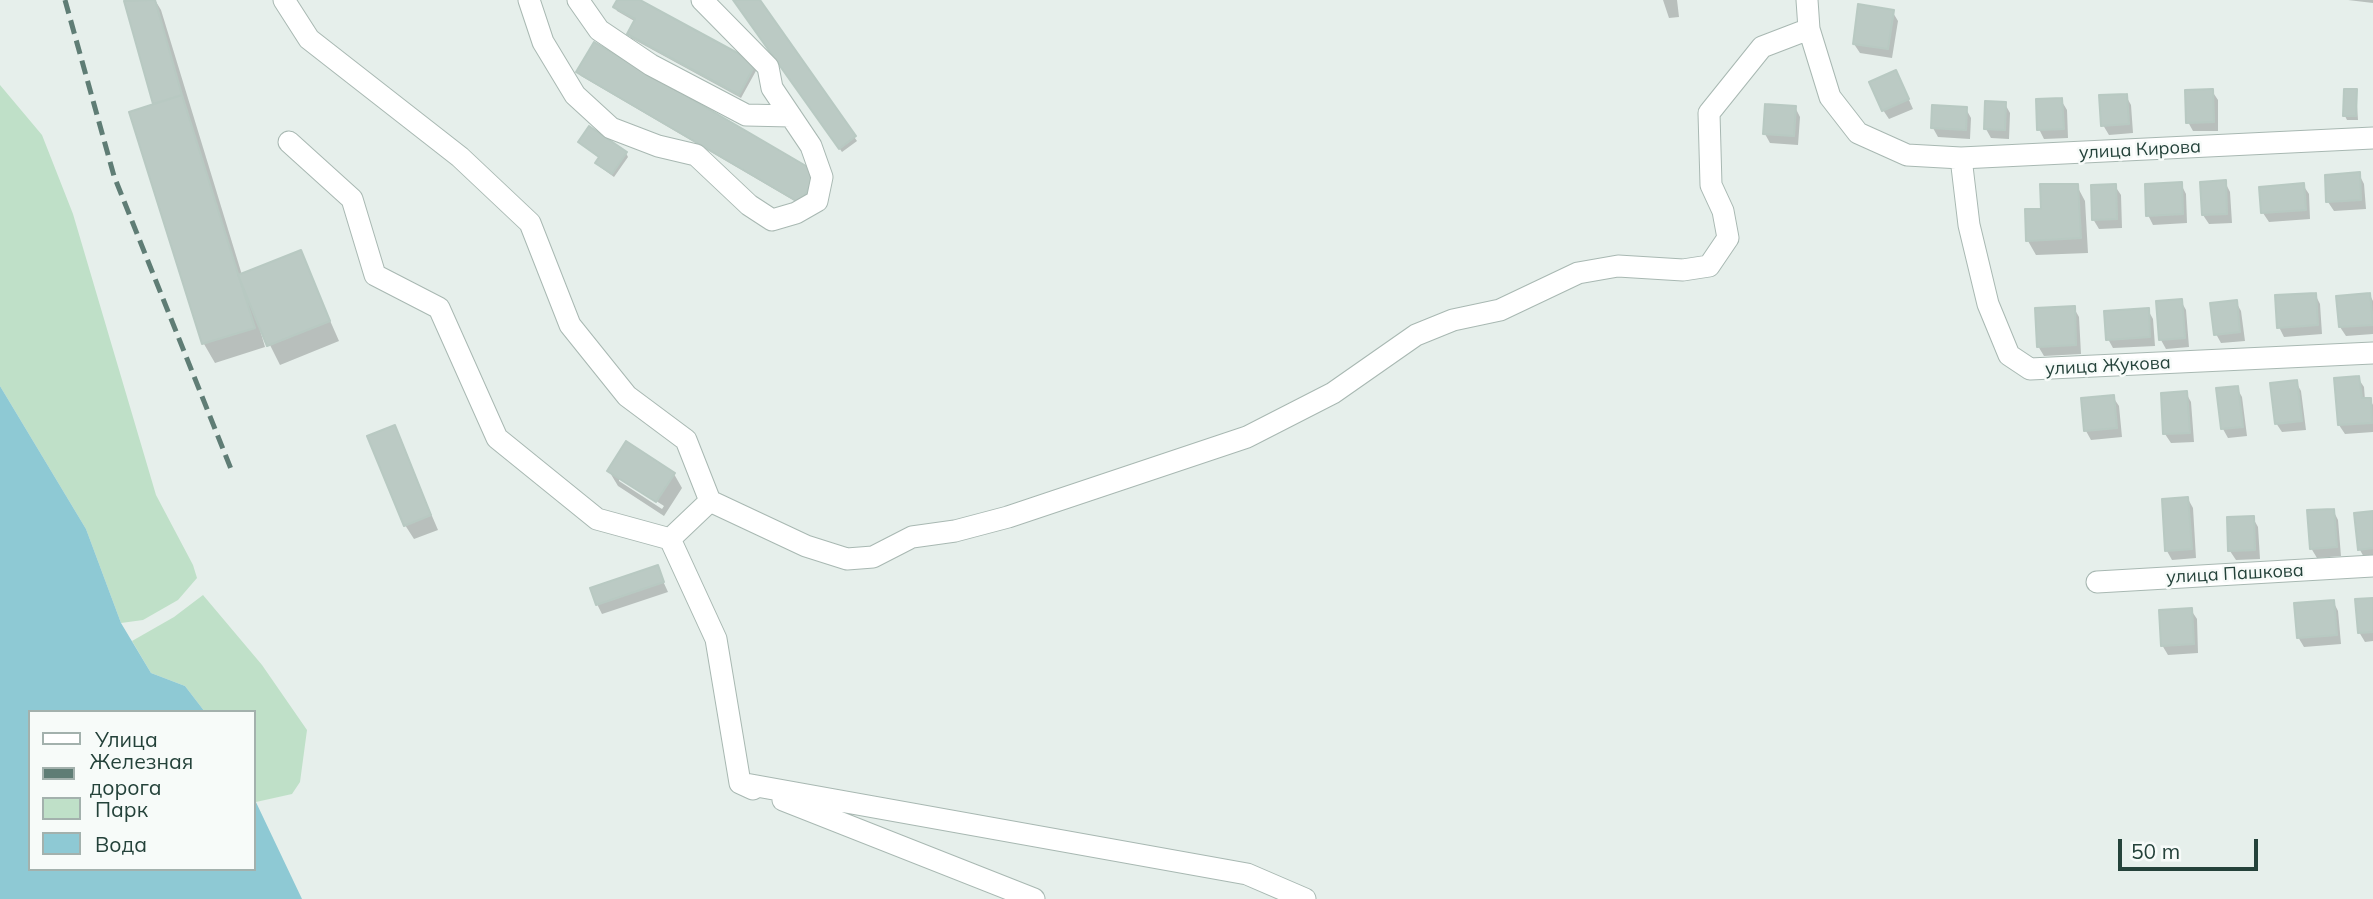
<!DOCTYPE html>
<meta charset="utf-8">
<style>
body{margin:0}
#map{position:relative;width:2373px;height:899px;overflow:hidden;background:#e6efeb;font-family:Mulish,sans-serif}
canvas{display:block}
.legend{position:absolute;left:28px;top:710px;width:228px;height:161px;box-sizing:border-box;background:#f7fbf9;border:2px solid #a3b1ad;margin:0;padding:9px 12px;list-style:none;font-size:21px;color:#24423a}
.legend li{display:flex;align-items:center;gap:14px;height:35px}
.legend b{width:35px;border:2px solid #a3b1ad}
.scale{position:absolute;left:2118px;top:839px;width:140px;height:32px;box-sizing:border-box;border:4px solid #24423a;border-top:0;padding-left:9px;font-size:21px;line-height:24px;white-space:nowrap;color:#24423a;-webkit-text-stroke:5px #f7fbf9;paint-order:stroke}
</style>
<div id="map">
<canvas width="2373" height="899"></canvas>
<ul class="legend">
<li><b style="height:9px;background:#fff"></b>Улица</li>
<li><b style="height:9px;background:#5f7d75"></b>Железная дорога</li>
<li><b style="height:19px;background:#bfe0c8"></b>Парк</li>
<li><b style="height:19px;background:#8ec9d4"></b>Вода</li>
</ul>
<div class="scale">50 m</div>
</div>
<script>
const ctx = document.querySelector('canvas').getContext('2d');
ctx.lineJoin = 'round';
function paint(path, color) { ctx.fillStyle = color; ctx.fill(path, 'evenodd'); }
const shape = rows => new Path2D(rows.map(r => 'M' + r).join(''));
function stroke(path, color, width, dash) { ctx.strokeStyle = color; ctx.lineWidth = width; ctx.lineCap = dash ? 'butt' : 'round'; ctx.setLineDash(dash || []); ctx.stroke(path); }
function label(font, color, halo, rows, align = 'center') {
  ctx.font = font + ' Mulish,sans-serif'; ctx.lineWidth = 5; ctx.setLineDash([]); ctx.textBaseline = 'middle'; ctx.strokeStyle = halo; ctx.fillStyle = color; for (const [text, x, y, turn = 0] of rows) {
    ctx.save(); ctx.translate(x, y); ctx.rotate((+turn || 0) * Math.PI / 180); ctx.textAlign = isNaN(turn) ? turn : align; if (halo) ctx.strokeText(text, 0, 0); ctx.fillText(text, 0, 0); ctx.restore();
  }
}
const green = shape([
 [0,85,42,135,73,214,156,495,193,565,197,578,178,600,143,620,121,623,86,529,0,386],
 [203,595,262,665,307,730,300,782,292,794,256,802,254,798,254,712,205,712,185,686,151,673,132,641,174,617]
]);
const water = shape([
 [0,386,86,529,121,623,151,673,185,686,205,712,30,712,30,869,254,869,254,798,302,899,0,899]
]);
const shadow = shape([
 [136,0,155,0,161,10,242,275,300,252,339,341,280,365,262,329,260,330,265,347,215,363,204,344,131,113,156,105,126,3],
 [619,0,636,0,757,69,741,98,631,38,629,34,636,22,617,11,615,7],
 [735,0,758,0,857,141,842,152],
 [1663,0,1677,0,1679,17,1669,18],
 [2348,0,2373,0,2373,3],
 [1892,11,1898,21,1892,58,1860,53,1854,44],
 [578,72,817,174,803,206,581,76],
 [1901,82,1913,109,1889,119,1883,110],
 [2212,91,2218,100,2218,131,2193,131,2188,122],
 [2356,91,2358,120,2347,120,2345,116],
 [2126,96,2131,105,2133,133,2109,135,2103,125],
 [2061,100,2067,110,2068,138,2044,139,2039,129],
 [2005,104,2010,113,2009,139,1991,138,1986,129],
 [1795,107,1800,117,1798,145,1770,143,1765,134],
 [1966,109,1971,118,1970,139,1938,137,1933,128],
 [580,142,626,153,628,157,614,177,600,167,597,163,600,159],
 [2359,174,2364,184,2366,209,2334,211,2328,202],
 [2225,182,2230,192,2232,223,2209,224,2203,215],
 [2181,184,2186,194,2187,223,2153,225,2148,215],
 [2303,185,2309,194,2310,219,2269,222,2263,213,2261,188],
 [2077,186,2085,201,2088,253,2036,255,2028,241],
 [2115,186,2121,195,2122,228,2099,229,2093,219],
 [2315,294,2320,304,2322,334,2284,337,2279,327],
 [2370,295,2373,301,2373,334,2346,336,2340,327,2338,297],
 [2181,301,2186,310,2189,347,2166,349,2161,340,2158,303],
 [2236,302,2241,311,2245,341,2221,343,2216,334],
 [2074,308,2079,317,2081,354,2044,356,2038,346],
 [2148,310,2153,319,2155,346,2113,348,2108,339],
 [2358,378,2364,387,2365,400,2370,399,2373,405,2373,432,2345,434,2339,425,2336,379],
 [2296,382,2301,391,2306,430,2282,432,2276,423],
 [2237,388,2242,397,2247,436,2228,438,2223,429,2218,390],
 [2186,393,2191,402,2194,442,2171,443,2165,434,2162,394],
 [2113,397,2119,406,2122,437,2091,440,2086,431],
 [394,427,438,530,414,539,405,525],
 [609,471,674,474,682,488,664,516,618,486],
 [619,477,664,506,662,509,619,481],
 [2188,499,2193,508,2196,558,2172,560,2167,551],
 [2333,510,2338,520,2341,556,2317,558,2311,548],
 [2373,513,2373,558,2365,559,2360,550],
 [2253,518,2258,527,2260,559,2236,560,2230,551],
 [657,568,668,592,602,614,597,604],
 [2373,599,2373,641,2365,642,2359,632],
 [2333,601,2338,611,2341,644,2304,647,2298,637],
 [2191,610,2197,619,2198,653,2168,655,2162,645]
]);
const building = shape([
 [155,0,182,95,153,104,124,1,155,0],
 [617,0,640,0,756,63,739,95,627,34,635,19,613,7,617,0],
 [733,0,760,0,856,136,839,149,733,0],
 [1858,4,1894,10,1888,49,1853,44,1858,4],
 [594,42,818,173,800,203,576,72,594,42],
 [1896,70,1909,99,1882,111,1869,82,1896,70],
 [2213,89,2214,122,2186,123,2185,90,2213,89],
 [2344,89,2357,89,2356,116,2343,116,2344,89],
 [2127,94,2129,124,2101,126,2099,95,2127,94],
 [182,95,255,328,202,344,129,112,182,95],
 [2062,98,2064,129,2037,130,2036,99,2062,98],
 [1985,101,2006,102,2005,130,1984,129,1985,101],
 [1765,104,1796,106,1794,136,1763,134,1765,104],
 [1932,105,1967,107,1966,130,1931,128,1932,105],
 [589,126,627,152,612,174,595,163,599,157,578,142,589,126],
 [2360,172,2361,200,2326,202,2325,175,2360,172],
 [2226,180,2227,214,2202,215,2200,182,2226,180],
 [2182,182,2183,214,2146,216,2145,184,2182,182],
 [2304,183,2306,210,2261,213,2259,187,2304,183],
 [2040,184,2078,184,2081,238,2026,241,2025,209,2041,209,2040,184],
 [2116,184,2117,219,2092,220,2091,185,2116,184],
 [301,250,330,321,267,346,238,275,301,250],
 [2316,293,2318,325,2277,328,2275,295,2316,293],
 [2370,293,2373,325,2339,327,2336,296,2370,293],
 [2182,299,2185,338,2159,340,2156,301,2182,299],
 [2237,300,2240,332,2214,335,2210,303,2237,300],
 [2075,306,2076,345,2037,347,2035,308,2075,306],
 [2149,308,2150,337,2106,340,2104,311,2149,308],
 [2359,376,2362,398,2371,398,2372,423,2338,425,2334,378,2359,376],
 [2297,380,2302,421,2275,424,2270,383,2297,380],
 [2238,386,2243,427,2221,429,2216,388,2238,386],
 [2187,391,2190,433,2163,434,2161,393,2187,391],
 [2114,395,2117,428,2084,431,2081,398,2114,395],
 [395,425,431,515,404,526,367,436,395,425],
 [626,441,675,473,656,502,607,471,626,441],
 [2188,497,2192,549,2165,551,2162,499,2188,497],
 [2334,509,2337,547,2310,549,2307,510,2334,509],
 [2373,511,2373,548,2358,550,2354,513,2373,511],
 [2254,516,2255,550,2228,551,2227,517,2254,516],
 [658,565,664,582,596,605,590,588,658,565],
 [2373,598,2373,632,2358,633,2355,599,2373,598],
 [2334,600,2337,635,2297,638,2294,603,2334,600],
 [2192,608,2194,644,2161,646,2159,610,2192,608]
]);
const minor = shape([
 [284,0,309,39,460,157,530,223,570,325,627,396,686,440,710,501,670,539,597,519,497,438,439,308,375,275,352,199,289,142],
 [529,0,543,42,575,95,611,128,658,146,696,155,749,205,772,220,796,213,817,201,822,177,811,146,772,88,768,67,702,0],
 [578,0,599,30,651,65,746,115,791,116],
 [1807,0,1809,29,1830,97,1858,133,1907,155,1961,158,2373,138],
 [1961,158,1969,225,1988,304,2009,355,2030,369,2373,353],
 [710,501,806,546,847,559,873,557,912,537,955,531,1008,517,1247,437,1333,393,1416,335,1453,320,1500,310,1578,273,1618,266,1683,270,1709,266,1728,238,1723,211,1711,185,1709,113,1762,47,1809,29],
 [670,539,716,639,740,783,753,789],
 [2097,582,2373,566],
 [740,783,1247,874,1305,899],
 [783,800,1034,899]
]);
const rail = shape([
 [65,0,114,176,233,474]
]);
const streetNames = [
 ["улица Кирова",2140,150,-3],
 ["улица Жукова",2108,366,-3],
 ["улица Пашкова",2235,574,-3]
];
paint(green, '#bfe0c8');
paint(water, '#8ec9d4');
paint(shadow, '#0003');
paint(building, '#bbcac4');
stroke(building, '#b8c9c2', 2);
stroke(minor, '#a8b8b2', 23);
stroke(minor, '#fff', 21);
stroke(rail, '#5f7d75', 5, [14, 7]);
label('18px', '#24423a', '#f7fbf9', streetNames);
</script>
